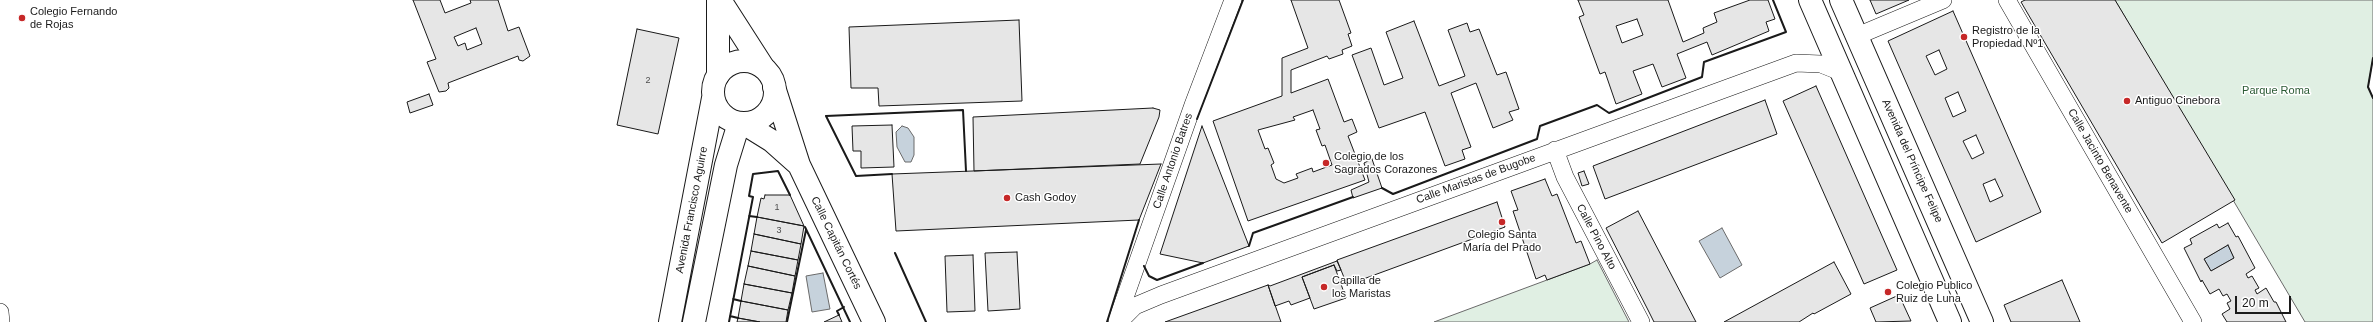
<!DOCTYPE html>
<meta charset="utf-8">
<style>
body{margin:0}
#map{position:relative;width:2373px;height:322px;overflow:hidden;background:#fff;font-family:Helvetica,sans-serif}
canvas{display:block}
.scale{position:absolute;left:2235px;top:296px;width:56px;height:18px;box-sizing:border-box;border:2px solid #1a1a1a;border-top:0;padding-left:5px;font-size:12px;line-height:14px;white-space:nowrap;color:#1a1a1a;-webkit-text-stroke:3px #fff;paint-order:stroke}
</style>
<div id="map">
<canvas width="2373" height="322"></canvas>
<div class="scale">20 m</div>
</div>
<script>
const ctx = document.querySelector('canvas').getContext('2d');
ctx.lineJoin = 'round';
function paint(path, color) { ctx.fillStyle = color; ctx.fill(path, 'evenodd'); }
const shape = rows => new Path2D(rows.map(r => 'M' + r).join(''));
function stroke(path, color, width, dash) { ctx.strokeStyle = color; ctx.lineWidth = width; ctx.lineCap = dash ? 'butt' : 'round'; ctx.setLineDash(dash || []); ctx.stroke(path); }
function label(font, color, halo, rows, align = 'center') {
  ctx.font = font + ' Helvetica,sans-serif'; ctx.lineWidth = 3; ctx.setLineDash([]); ctx.textBaseline = 'middle'; ctx.strokeStyle = halo; ctx.fillStyle = color; for (const [text, x, y, turn = 0] of rows) {
    ctx.save(); ctx.translate(x, y); ctx.rotate((+turn || 0) * Math.PI / 180); ctx.textAlign = isNaN(turn) ? turn : align; if (halo) ctx.strokeText(text, 0, 0); ctx.fillText(text, 0, 0); ctx.restore();
  }
}
const green = shape([
 [2115,0,2373,0,2373,58,2368,87,2373,98,2373,322,2305,322,2115,0],
 [1597,260,1629,322,1434,322,1590,264,1597,260]
]);
const water = shape([
 [902,126,908,128,914,137,914,155,911,162,905,162,897,147,896,132,902,126],
 [1722,228,1742,265,1720,278,1699,241,1722,228],
 [2228,245,2234,258,2211,271,2204,259,2228,245],
 [823,273,830,309,812,312,806,276,823,273]
]);
const building = shape([
 [413,0,440,0,445,13,471,3,470,0,498,0,508,31,519,27,530,56,523,61,519,60,518,56,448,83,449,88,446,91,439,92,427,62,436,59,413,0],
 [476,28,482,44,467,50,465,43,458,46,454,37,476,28],
 [1291,0,1339,0,1351,33,1348,34,1352,46,1342,50,1343,54,1329,59,1327,56,1291,70,1291,93,1328,79,1344,122,1352,119,1357,132,1348,136,1365,180,1248,221,1213,121,1282,96,1282,58,1308,48,1291,0],
 [1313,110,1320,129,1316,130,1322,146,1325,145,1332,165,1313,172,1312,168,1296,174,1298,178,1284,183,1276,179,1271,165,1274,163,1268,148,1265,149,1258,130,1295,120,1293,117,1313,110],
 [1578,0,1668,0,1683,42,1704,33,1703,28,1717,22,1714,13,1750,0,1768,0,1775,19,1766,22,1769,31,1712,55,1707,42,1677,54,1686,78,1662,87,1653,64,1633,71,1642,94,1616,104,1605,72,1600,74,1579,17,1584,15,1578,0],
 [1637,19,1643,35,1622,43,1616,26,1637,19],
 [1870,0,1909,0,1876,14,1870,0],
 [2025,0,2115,0,2235,200,2162,243,2021,2,2025,0],
 [1953,11,2041,212,1976,242,1888,41,1953,11],
 [1939,50,1947,69,1935,75,1926,56,1939,50],
 [1958,92,1966,111,1953,117,1945,98,1958,92],
 [1976,135,1984,153,1972,159,1963,141,1976,135],
 [1995,179,2003,196,1990,202,1983,184,1995,179],
 [1019,20,1022,101,879,106,878,88,851,88,849,27,1019,20],
 [1414,21,1439,86,1465,76,1448,30,1467,23,1470,32,1479,29,1497,75,1506,72,1519,109,1509,112,1513,120,1493,128,1476,83,1451,93,1471,147,1462,150,1465,159,1445,166,1425,112,1379,128,1352,55,1371,48,1384,85,1403,78,1386,32,1414,21],
 [637,29,679,38,658,134,617,125,637,29],
 [1816,86,1897,270,1864,284,1783,101,1816,86],
 [429,94,433,105,410,113,407,102,429,94],
 [1765,100,1777,134,1605,199,1593,166,1765,100],
 [1153,108,1160,110,1159,117,1140,164,974,171,973,117,1153,108],
 [892,125,894,167,861,168,861,151,853,151,852,126,892,125],
 [1202,126,1249,246,1203,263,1160,254,1202,126],
 [1372,159,1382,188,1353,198,1351,190,1369,182,1364,163,1372,159],
 [1161,164,1139,220,896,231,892,174,1161,164],
 [1584,171,1589,184,1582,186,1578,173,1584,171],
 [1545,179,1552,196,1557,194,1576,243,1581,241,1590,264,1547,280,1545,275,1536,279,1513,211,1518,210,1511,191,1545,179],
 [765,195,790,195,804,226,757,217,761,198,764,199,765,195],
 [1497,202,1505,227,1347,285,1337,260,1497,202],
 [1638,211,1696,322,1654,322,1648,310,1606,228,1638,211],
 [757,217,804,226,801,244,754,234,757,217],
 [2228,223,2236,237,2238,236,2255,268,2246,274,2248,278,2252,276,2259,288,2255,290,2257,294,2266,288,2274,302,2276,302,2286,322,2227,322,2222,314,2230,309,2227,303,2231,301,2227,294,2223,296,2219,289,2210,294,2202,280,2201,282,2184,248,2192,244,2190,239,2217,224,2219,228,2228,223],
 [2228,245,2234,258,2211,271,2204,259,2228,245],
 [754,234,801,244,798,260,751,251,754,234],
 [751,251,798,260,795,276,748,266,751,251],
 [1017,252,1020,309,988,311,985,253,1017,252],
 [973,255,975,311,947,312,945,256,973,255],
 [1337,261,1341,270,1337,271,1334,265,1302,277,1310,298,1291,305,1289,301,1275,306,1268,285,1270,286,1337,261],
 [1834,262,1851,294,1814,314,1813,313,1799,322,1724,322,1834,262],
 [1334,265,1346,298,1314,309,1302,277,1334,265],
 [748,266,795,276,792,293,744,284,748,266],
 [2062,280,2080,322,2011,322,2004,305,2062,280],
 [744,284,792,293,788,310,741,301,744,284],
 [1268,285,1281,322,1165,322,1268,285],
 [1899,295,1911,321,1876,322,1870,308,1899,295],
 [741,301,788,310,786,322,760,322,738,318,741,301],
 [839,315,842,322,824,322,839,315],
 [738,318,760,322,737,322,738,318]
]);
const street = shape([
 [2007,0,2193,322],
 [1857,36,1943,0],
 [1555,150,1565,177,1641,322],
 [0,312,1,322],
 [1117,320,1193,105,1233,0],
 [1119,322,1135,306,1161,295,1796,63,1821,64,1841,72]
]);
const secondary = shape([
 [718,0,718,75],
 [720,0,763,67],
 [1810,0,1950,322],
 [1841,0,1982,322],
 [774,87,799,165,874,322],
 [743,123,772,141,799,165]
]);
const primary = shape([
 '713 92a31 31 0 1 1 62 0a31 31 0 1 1-62 0Z',
 [670,322,713,98],
 [694,322,726,165,739,123]
]);
const wall = shape([
 [2373,58,2368,87,2373,98],
 [1197,119,1243,0],
 [892,174,856,176,826,116,963,110,966,171],
 [1382,188,1393,194,1537,139,1540,126,1597,105,1609,113,1702,77,1704,62,1786,32,1773,0],
 [749,216,757,217],
 [805,227,850,322],
 [1249,246,1253,233,1353,197],
 [895,253,926,322],
 [1144,266,1149,276,1157,280,1203,263],
 [733,299,741,301],
 [839,315,837,311,844,307],
 [730,316,738,318],
 [729,322,753,197,749,196,753,174,778,171,790,195],
 [787,322,806,230],
 [1107,322,1139,220]
]);
const markers = [
 [22,18,4,"#c62828"],
 [1964,37,4,"#c62828"],
 [2127,101,4,"#c62828"],
 [1326,163,4,"#c62828"],
 [1007,198,4,"#c62828"],
 [1502,222,4,"#c62828"],
 [1324,287,4,"#c62828"],
 [1888,292,4,"#c62828"]
];
const numberNames = [
 ["2",648,81],
 ["1",777,208],
 ["3",779,231]
];
const poiNames = [
 ["Colegio Fernando",30,12],
 ["de Rojas",30,25],
 ["Registro de la",1972,31],
 ["Propiedad Nº1",1972,44],
 ["Antiguo Cinebora",2135,101],
 ["Colegio de los",1334,157],
 ["Sagrados Corazones",1334,170],
 ["Cash Godoy",1015,198],
 ["Colegio Santa",1502,235,"center"],
 ["María del Prado",1502,248,"center"],
 ["Capilla de",1332,281],
 ["los Maristas",1332,294],
 ["Colegio Publico",1896,286],
 ["Ruiz de Luna",1896,299]
];
const parkNames = [
 ["Parque Roma",2276,91]
];
const streetNames = [
 ["Calle Antonio Batres",1173,161,-71],
 ["Avenida del Príncipe Felipe",1912,161,66],
 ["Calle Jacinto Benavente",2100,161,60],
 ["Calle Maristas de Bugobe",1476,179,-20],
 ["Avenida Francisco Aguirre",692,210,-79],
 ["Calle Pino Alto",1596,237,62],
 ["Calle Capitán Cortés",836,243,64]
];
paint(green, '#e0efe3');
stroke(green, '#6a6a6a', 1);
paint(water, '#c6d2dc');
stroke(water, '#6a6a6a', 1);
paint(building, '#e6e6e6');
stroke(building, '#1a1a1a', 1);
stroke(street, '#1a1a1a', 18);
stroke(secondary, '#1a1a1a', 24);
stroke(primary, '#1a1a1a', 24);
stroke(street, '#fff', 17);
stroke(secondary, '#fff', 22);
stroke(primary, '#fff', 22);
stroke(wall, '#1a1a1a', 2);
for (const [x, y, r, color] of markers) { const dot = new Path2D(); dot.arc(x, y, r, 0, 2 * Math.PI); ctx.fillStyle = color; ctx.fill(dot); stroke(dot, '#fff', 1.5); }
label('9px', '#4d4d4d', null, numberNames);
label('11px', '#1a1a1a', '#fff', poiNames, 'left');
label('11px', '#2b5a34', '#fff', parkNames);
label('11px', '#1a1a1a', '#fff', streetNames);
</script>
